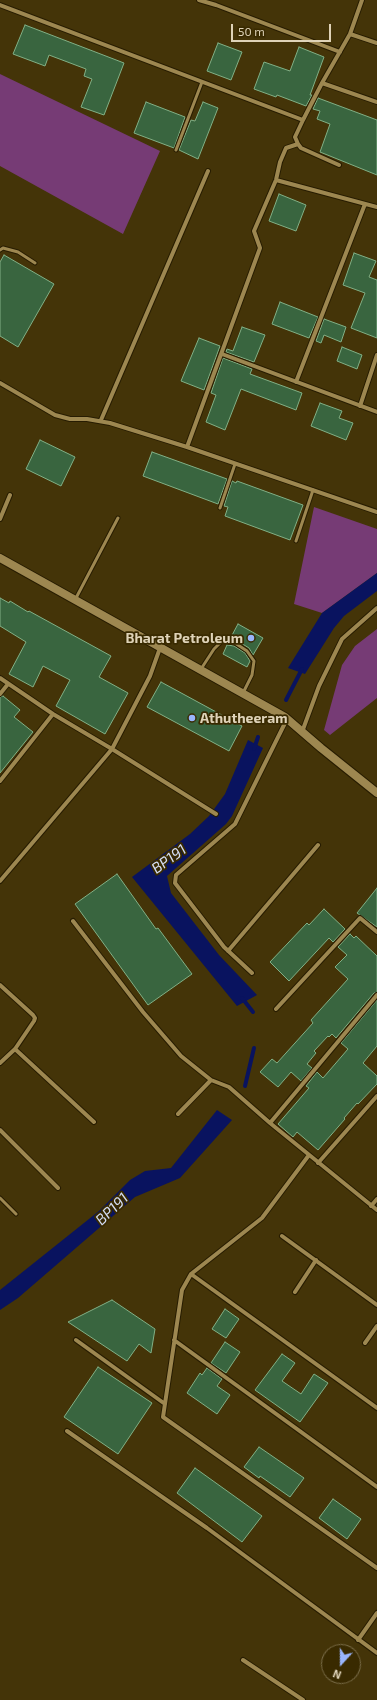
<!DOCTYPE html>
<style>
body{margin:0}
#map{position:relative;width:377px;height:1700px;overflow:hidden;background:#443408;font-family:"Exo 2",sans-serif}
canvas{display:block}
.north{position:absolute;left:321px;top:1644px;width:40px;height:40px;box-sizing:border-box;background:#392a00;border:1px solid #7b6e4a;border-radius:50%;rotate:201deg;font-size:11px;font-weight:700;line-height:16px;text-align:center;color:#dfd3b8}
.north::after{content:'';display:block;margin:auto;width:14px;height:18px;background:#99b5fd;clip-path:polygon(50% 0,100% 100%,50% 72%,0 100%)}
.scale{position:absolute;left:231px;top:24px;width:100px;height:18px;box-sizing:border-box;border:2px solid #dfd3b8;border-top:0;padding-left:5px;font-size:12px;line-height:14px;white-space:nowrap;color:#dfd3b8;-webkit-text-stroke:3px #392a00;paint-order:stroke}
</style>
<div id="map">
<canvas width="377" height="1700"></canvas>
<div class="north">N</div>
<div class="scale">50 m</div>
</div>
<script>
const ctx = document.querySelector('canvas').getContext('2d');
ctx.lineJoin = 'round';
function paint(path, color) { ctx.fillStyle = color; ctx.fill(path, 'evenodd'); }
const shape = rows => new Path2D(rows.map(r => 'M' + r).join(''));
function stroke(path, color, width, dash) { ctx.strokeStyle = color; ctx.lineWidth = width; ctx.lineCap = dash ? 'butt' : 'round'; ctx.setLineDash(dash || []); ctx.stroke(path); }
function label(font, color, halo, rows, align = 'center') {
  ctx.font = font + ' "Exo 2",sans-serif'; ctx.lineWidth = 3.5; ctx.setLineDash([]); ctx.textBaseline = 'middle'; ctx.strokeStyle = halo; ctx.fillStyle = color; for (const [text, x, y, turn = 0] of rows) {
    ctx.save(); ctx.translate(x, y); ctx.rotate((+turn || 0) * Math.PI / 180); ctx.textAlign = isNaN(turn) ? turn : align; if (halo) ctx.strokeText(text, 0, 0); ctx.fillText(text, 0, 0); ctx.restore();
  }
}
const green = shape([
 [0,74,160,151,123,234,0,166],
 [314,507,377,529,377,573,322,613,294,604],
 [377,629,377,698,330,735,324,730,342,665,355,646]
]);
const water = shape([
 [377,573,377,591,344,616,334,628,305,674,288,668,322,613],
 [248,740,263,748,232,816,226,824,167,876,171,893,219,955,257,995,237,1006,132,877,190,834,209,816,225,794],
 [217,1110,232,1120,180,1178,135,1197,18,1298,0,1310,0,1290,99,1211,130,1180,145,1171,171,1168]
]);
const stream = shape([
 [286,700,302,669],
 [254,749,258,737],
 [242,998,253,1012],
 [245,1086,254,1048]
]);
const building = shape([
 [25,25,124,63,104,115,81,107,92,79,84,76,86,69,49,55,45,66,13,54,25,25],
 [218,43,242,52,231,80,207,71,218,43],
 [299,47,324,57,310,95,312,95,306,106,277,95,276,97,254,89,264,62,290,71,299,47],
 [318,98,377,120,377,175,320,152,330,124,317,119,320,111,313,109,318,98],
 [146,102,185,117,174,148,134,133,146,102],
 [203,102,218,108,198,159,179,150,191,120,195,121,203,102],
 [279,194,306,205,296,231,269,221,279,194],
 [354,253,376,261,369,277,377,280,377,338,351,328,365,293,343,285,354,253],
 [4,255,54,284,18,347,0,336,0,262,4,255],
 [280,302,318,317,309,338,272,324,280,302],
 [324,319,346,327,341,342,324,335,321,343,316,341,324,319],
 [242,327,265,335,254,362,226,352,227,349,233,351,242,327],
 [199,338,220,346,204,390,181,381,199,338],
 [342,347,362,355,357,369,337,361,342,347],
 [223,358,252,369,250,374,302,393,296,410,241,389,225,430,206,422,216,395,211,393,223,358],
 [320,403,342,411,339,418,353,423,346,440,311,426,320,403],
 [40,440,75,457,61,486,26,469,40,440],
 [152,452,227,479,218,504,143,476,152,452],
 [232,481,236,483,237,481,303,505,290,540,225,516,228,507,224,506,232,481],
 [0,598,9,603,10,601,28,612,29,611,111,656,99,677,128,693,105,734,56,706,70,680,43,666,33,687,9,674,26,642,0,626,0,598],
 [238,624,263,638,253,655,249,648,236,640,230,639,238,624],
 [227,645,234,646,245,653,250,661,247,667,223,654,227,645],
 [161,682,242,726,229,751,147,707,161,682],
 [3,696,20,710,14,717,33,732,0,773,0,697,3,696],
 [117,874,156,929,158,928,192,974,148,1005,75,904,117,874],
 [377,888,377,927,357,913,377,888],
 [324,909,345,929,333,942,329,938,289,981,270,962,307,923,309,925,324,909],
 [350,934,354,938,356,936,377,956,377,992,374,993,336,1038,332,1034,329,1037,328,1036,314,1051,316,1053,307,1064,312,1068,301,1081,291,1072,278,1087,260,1072,272,1059,277,1063,313,1023,311,1020,348,979,335,967,347,955,338,947,350,934],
 [377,1000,377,1046,363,1063,377,1076,377,1084,358,1104,357,1103,344,1118,345,1119,318,1150,297,1132,293,1137,278,1124,309,1088,306,1086,317,1072,323,1078,348,1049,341,1043,377,1000],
 [112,1300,155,1329,151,1353,139,1344,127,1361,68,1322,112,1300],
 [225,1309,239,1319,226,1338,212,1329,225,1309],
 [225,1342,240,1352,226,1373,211,1363,225,1342],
 [282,1354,295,1363,282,1381,301,1394,314,1374,328,1383,300,1422,255,1390,282,1354],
 [98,1367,152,1403,118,1454,64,1417,98,1367],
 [207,1368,222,1379,217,1386,230,1395,217,1414,187,1393,200,1373,202,1375,207,1368],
 [259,1447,304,1478,290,1497,260,1476,259,1478,244,1467,259,1447],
 [195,1468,262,1516,242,1542,177,1493,195,1468],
 [333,1499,361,1519,347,1539,319,1518,333,1499]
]);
const lane = shape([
 [176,150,202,82],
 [0,250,3,248,18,252,35,263],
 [220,508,235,464],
 [296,541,313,490],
 [76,598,118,518],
 [201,669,214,649,222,641,235,643,247,651,254,661,252,675,243,693],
 [0,1198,16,1214]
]);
const street = shape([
 [199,0,216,5,340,52],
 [0,5,303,120,322,83,377,102],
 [350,34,377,43],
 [322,83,350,34,362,0],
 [303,120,295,137,298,144,301,148,339,165],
 [276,180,377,207],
 [222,354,377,412],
 [296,382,365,204],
 [0,383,55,415,70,419,87,419,110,423,187,447,377,512],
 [360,406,377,355],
 [101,420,208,171],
 [187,447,260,248,254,231,276,180,280,162,286,148,298,144],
 [0,519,10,495],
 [0,678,53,714,112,749,216,814],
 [0,694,8,684],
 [302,732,319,686,342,639,377,608],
 [0,781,53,714],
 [0,881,112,749,150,676,160,648],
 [73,921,143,1012,181,1056,211,1080,229,1087,270,1123,377,1210],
 [228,951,318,845],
 [252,973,224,947,175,883,176,875,235,824,287,719],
 [0,985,33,1015,35,1018,34,1021,15,1049,0,1063],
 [276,1009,360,918,377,932],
 [15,1049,94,1122],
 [178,1114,211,1080],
 [270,1123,377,995],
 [0,1130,58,1188],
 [309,1155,262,1218,191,1274,182,1290,163,1417,377,1568],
 [318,1163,377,1096],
 [371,1206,377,1199],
 [282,1236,377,1305],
 [191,1274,377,1408],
 [295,1292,316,1260],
 [76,1340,165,1404],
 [174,1340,377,1487],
 [365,1343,377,1326],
 [67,1431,207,1528,377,1653],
 [358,1640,377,1613],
 [243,1660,303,1700]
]);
const secondary = shape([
 [0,558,285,717,321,748,377,793]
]);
const markers = [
 [251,638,4,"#99b5fd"],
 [192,718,4,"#99b5fd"]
];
const poiNames = [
 ["Bharat Petroleum",243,638],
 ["Athutheeram",200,718,"left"]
];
const waterNames = [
 ["BP191",169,859,-36],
 ["BP191",112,1209,-44]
];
paint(green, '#763b75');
paint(water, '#09135f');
stroke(stream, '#09135f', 4);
paint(building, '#39653f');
stroke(building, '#81b086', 1);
stroke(lane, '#271c01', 5);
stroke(street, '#271c01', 6);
stroke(secondary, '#271c01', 10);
stroke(lane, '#9d8750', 3);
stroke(street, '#9d8750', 4);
stroke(secondary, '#9d8750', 8);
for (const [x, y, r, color] of markers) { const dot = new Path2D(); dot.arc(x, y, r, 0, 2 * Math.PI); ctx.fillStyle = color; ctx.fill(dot); stroke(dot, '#392a00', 1.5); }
label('bold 14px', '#dfd3b8', '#392a00', poiNames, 'right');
label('italic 15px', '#d4ddf4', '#392a00', waterNames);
</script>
